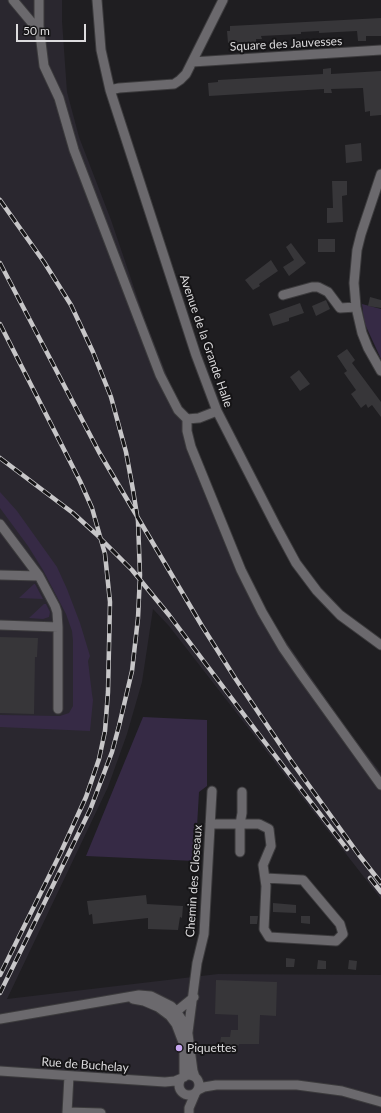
<!DOCTYPE html>
<style>
body{margin:0}
#map{position:relative;width:381px;height:1113px;overflow:hidden;background:#1f1e21;font-family:Lato,sans-serif}
canvas{display:block}
.scale{position:absolute;left:16px;top:24px;width:70px;height:18px;box-sizing:border-box;border:2px solid #dddcde;border-top:0;padding-left:5px;font-size:12px;line-height:14px;white-space:nowrap;color:#dddcde;-webkit-text-stroke:3px #161517;paint-order:stroke}
</style>
<div id="map">
<canvas width="381" height="1113"></canvas>
<div class="scale">50 m</div>
</div>
<script>
const ctx = document.querySelector('canvas').getContext('2d');
ctx.lineJoin = 'round';
function paint(path, color) { ctx.fillStyle = color; ctx.fill(path, 'evenodd'); }
const shape = rows => new Path2D(rows.map(r => 'M' + r).join(''));
function stroke(path, color, width, dash) { ctx.strokeStyle = color; ctx.lineWidth = width; ctx.lineCap = dash ? 'butt' : 'round'; ctx.setLineDash(dash || []); ctx.stroke(path); }
function label(font, color, halo, rows, align = 'center') {
  ctx.font = font + ' Lato,sans-serif'; ctx.lineWidth = 4; ctx.setLineDash([]); ctx.textBaseline = 'middle'; ctx.strokeStyle = halo; ctx.fillStyle = color; for (const [text, x, y, turn = 0] of rows) {
    ctx.save(); ctx.translate(x, y); ctx.rotate((+turn || 0) * Math.PI / 180); ctx.textAlign = isNaN(turn) ? turn : align; if (halo) ctx.strokeText(text, 0, 0); ctx.fillText(text, 0, 0); ctx.restore();
  }
}
const built = shape([
 [0,0,62,0,62,21,67,92,79,137,111,220,145,320,243,568,278,630,346,728,381,773,381,899,169,626,153,609,142,682,127,734,108,787,7,999,218,974,381,975,381,1113,0,1113]
]);
const green = shape([
 [362,304,381,309,381,359,364,322],
 [0,492,17,511,57,567,67,589,80,623,90,656,88,661,92,694,93,700,90,731,0,727,0,715,60,716,69,713,73,706,73,641,72,631,66,614,43,570,28,546,0,508],
 [34,584,35,584,43,599,19,598],
 [44,604,46,604,50,612,49,617,43,619,29,618],
 [143,717,207,720,207,786,199,792,195,861,86,856]
]);
const building = shape([
 [381,18,381,36,366,36,366,41,358,41,357,31,319,33,319,31,301,32,301,34,261,36,262,39,256,39,256,42,228,43,227,31,230,31,230,26],
 [331,68,331,74,381,71,381,115,370,116,370,111,365,112,363,88,331,89,332,93,324,93,324,89,209,96,208,83,218,82,218,80,323,74,323,69],
 [361,143,362,161,346,163,345,145],
 [332,181,347,181,347,195,342,196,343,222,327,223,327,208,333,208],
 [318,239,335,239,335,252,318,252],
 [291,243,306,263,289,276,283,267,294,260,286,247],
 [271,260,278,271,259,284,260,286,253,290,245,280],
 [370,297,381,300,381,308,368,306],
 [326,300,330,309,316,316,312,306],
 [300,303,304,313,289,318,289,321,273,326,269,314],
 [347,349,355,360,352,363,381,402,381,417,372,405,368,408,366,404,361,408,351,394,356,390,344,373,347,371,337,356],
 [299,370,310,384,300,391,290,377],
 [0,637,38,638,37,657,35,657,34,714,0,713],
 [146,895,147,904,183,906,182,918,180,917,178,930,148,929,148,918,93,924,92,914,89,915,87,901],
 [273,903,296,905,296,913,273,912],
 [250,916,258,916,257,924,250,924],
 [301,916,310,916,310,924,301,923],
 [286,958,295,959,294,967,286,967],
 [318,960,326,961,326,969,317,969],
 [349,960,357,961,356,970,348,969],
 [216,980,277,982,276,1016,260,1015,259,1044,239,1044,238,1047,231,1047,230,1052,216,1052,217,1043,220,1043,221,1037,230,1037,231,1030,238,1030,238,1015,215,1014]
]);
const minor = shape([
 [13,0,33,24,39,26],
 [39,0,39,26,44,66,59,98,74,150,160,375,178,410,187,419,199,418,217,411],
 [97,0,101,50,110,90,196,355,217,411,276,526,296,563,317,591,340,615,381,645],
 [192,62,381,50],
 [110,90,119,88,174,84,180,80,186,74,223,0],
 [381,174,361,234,357,250,354,283,356,307,362,333,368,348,381,371],
 [283,295,312,287,318,287,328,292,340,308,356,307],
 [187,419,187,431,191,447,241,570,262,612,283,648,301,674,381,785],
 [0,524,39,576,0,575],
 [39,576,55,606,57,612,58,627],
 [0,625,58,627,58,709],
 [210,824,259,824,269,829,271,846,263,865,266,886,264,929,269,937,336,941,343,934,340,924,303,880,265,878],
 [240,852,240,824,242,813,242,792],
 [133,999,144,1001,158,1007,170,1016,176,1024,184,1045,184,1077],
 [172,1015,194,997],
 [0,1019,139,995,151,996,171,1006,176,1011,186,1026,188,1034,193,1071,195,1077],
 [188,1032,197,963,204,934,212,791],
 [0,1071,165,1082,175,1081,182,1078],
 '179 1085a10 10 0 1 1 20 0a10 10 0 1 1-20 0Z',
 [198,1090,204,1087,216,1085,297,1085,342,1091,381,1102],
 [67,1112,101,1113],
 [67,1113,69,1076],
 [189,1113,189,1108,195,1094]
]);
const rail = shape([
 [0,200,44,262,71,305,93,352,111,397,126,452,133,490,138,521,140,575,138,618,132,671,119,726,112,752,90,810,0,993],
 [0,263,99,452,202,626,235,678,292,762,359,855,381,883],
 [0,324,80,481,92,508,105,554,110,602,108,692,105,731,99,759,86,797,61,852,0,975],
 [0,458,73,513,96,534,132,570,169,615,257,732,347,849],
 [370,878,381,892]
]);
const markers = [
 [179,1048,4,"#c6a6f0"]
];
const streetNames = [
 ["Square des Jauvesses",286,44,-3],
 ["Avenue de la Grande Halle",206,341,71],
 ["Chemin des Closeaux",194,881,-86],
 ["Rue de Buchelay",85,1065,4]
];
const poiNames = [
 ["Piquettes",187,1048]
];
paint(built, '#2a272f');
paint(green, '#362a45');
paint(building, '#373639');
stroke(minor, '#3c3b3d', 11);
stroke(minor, '#6b696d', 9);
stroke(rail, '#c7c6c8', 4.5);
stroke(rail, '#161517', 3, [9]);
for (const [x, y, r, color] of markers) { const dot = new Path2D(); dot.arc(x, y, r, 0, 2 * Math.PI); ctx.fillStyle = color; ctx.fill(dot); stroke(dot, '#161517', 1.5); }
label('12px', '#dddcde', '#161517', streetNames);
label('12px', '#dddcde', '#161517', poiNames, 'left');
</script>
